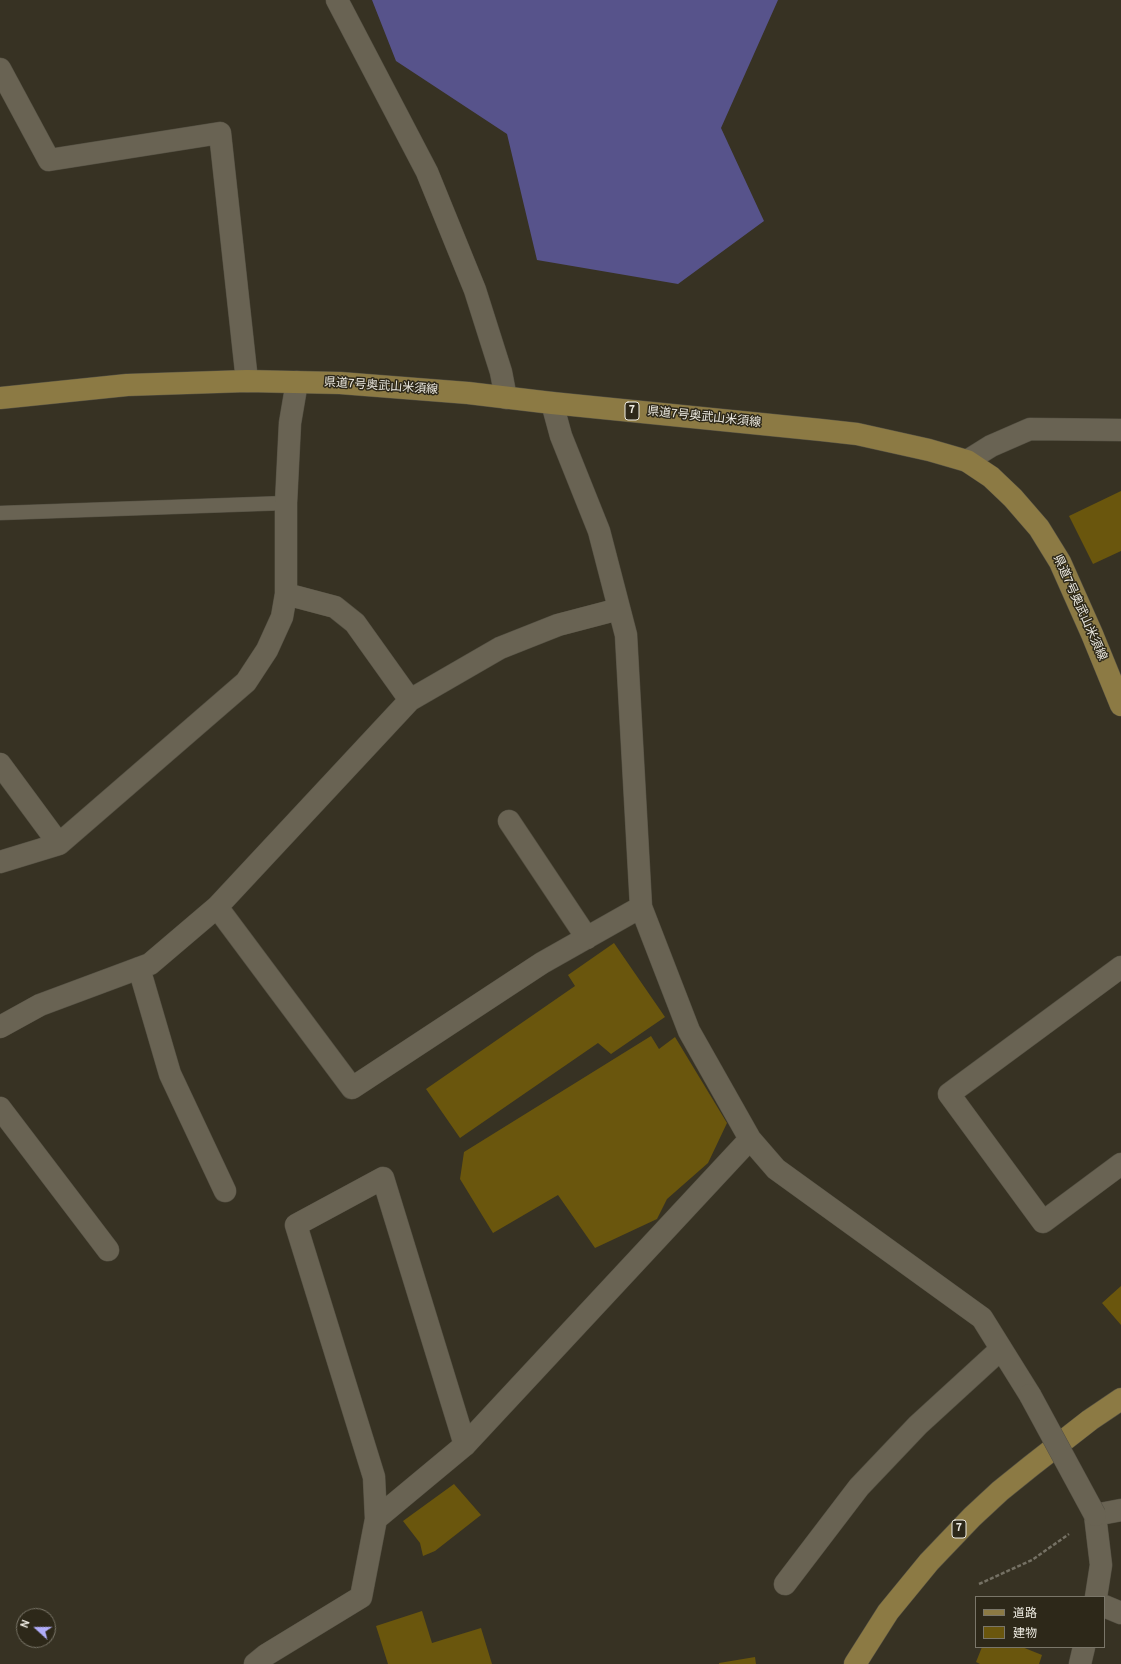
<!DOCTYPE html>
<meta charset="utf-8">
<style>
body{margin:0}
#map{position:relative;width:1121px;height:1664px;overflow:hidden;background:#373223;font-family:Overpass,"Noto Sans JP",sans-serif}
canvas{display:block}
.legend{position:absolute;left:975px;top:1596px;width:130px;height:52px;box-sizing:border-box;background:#2d2819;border:1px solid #7a7669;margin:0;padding:5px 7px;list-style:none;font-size:12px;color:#edeae1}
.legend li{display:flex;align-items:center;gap:8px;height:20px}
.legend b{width:20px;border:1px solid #7a7669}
.north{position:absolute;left:16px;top:1608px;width:40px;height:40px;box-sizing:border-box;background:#2d2819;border:1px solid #7a7669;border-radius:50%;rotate:291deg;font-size:11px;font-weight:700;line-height:16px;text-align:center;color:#edeae1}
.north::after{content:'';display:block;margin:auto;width:14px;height:18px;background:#b1adfa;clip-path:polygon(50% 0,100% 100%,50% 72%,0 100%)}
</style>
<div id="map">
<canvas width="1121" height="1664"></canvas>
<ul class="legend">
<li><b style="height:5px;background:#8c7a44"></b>道路</li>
<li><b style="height:11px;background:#6a560d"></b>建物</li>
</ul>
<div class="north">N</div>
</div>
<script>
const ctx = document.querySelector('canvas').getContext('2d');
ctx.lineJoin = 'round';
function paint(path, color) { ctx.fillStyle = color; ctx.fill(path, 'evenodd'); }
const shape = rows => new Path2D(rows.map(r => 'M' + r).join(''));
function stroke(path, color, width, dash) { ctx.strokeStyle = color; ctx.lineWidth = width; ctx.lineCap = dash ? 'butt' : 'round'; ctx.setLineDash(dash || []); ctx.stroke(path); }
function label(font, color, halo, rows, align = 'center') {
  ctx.font = font + ' Overpass,"Noto Sans JP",sans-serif'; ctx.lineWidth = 3; ctx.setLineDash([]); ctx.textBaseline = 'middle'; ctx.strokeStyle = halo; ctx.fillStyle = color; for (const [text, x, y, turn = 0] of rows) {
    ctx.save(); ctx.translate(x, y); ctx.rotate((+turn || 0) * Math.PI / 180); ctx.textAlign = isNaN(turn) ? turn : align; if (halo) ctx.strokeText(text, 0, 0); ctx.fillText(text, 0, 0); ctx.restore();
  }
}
const forest = shape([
 [372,0,778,0,721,128,764,221,678,284,537,260,507,134,396,61]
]);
const building = shape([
 [1121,491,1121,551,1093,564,1069,516],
 [614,943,665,1017,611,1054,598,1043,460,1138,426,1089,575,986,568,975],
 [651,1036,659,1049,675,1037,727,1123,708,1163,667,1199,657,1219,595,1248,558,1195,493,1233,460,1179,464,1152],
 [1121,1286,1121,1325,1102,1303],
 [454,1484,481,1515,435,1551,423,1556,420,1543,403,1521],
 [422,1611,432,1643,481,1628,492,1664,388,1664,376,1626],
 [982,1647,1022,1647,1042,1655,1039,1664,980,1664,976,1662],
 [755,1657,756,1664,719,1664,719,1663]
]);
const path = shape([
 [979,1584,1032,1560,1069,1534]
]);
const lane = shape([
 [0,513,286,503]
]);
const street = shape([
 [337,0,427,172,475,290,501,372,506,398],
 [0,69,49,160,220,133,247,381],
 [552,403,561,436,599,531,626,635,641,907,689,1031,750,1139,776,1169,982,1318,1030,1395],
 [967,461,991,446,1030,429,1121,430],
 [410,700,500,648,558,625,619,609],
 [0,764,59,844],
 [509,821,587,938],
 [0,862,59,844,246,682,267,650,282,617,286,594,286,503,290,423,297,382],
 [217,907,352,1088,542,963,641,907],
 [1121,967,949,1094,1043,1222,1121,1164],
 [139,968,170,1074,225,1191],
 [0,1027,40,1005,150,964,217,907,410,700,355,623,335,607,286,594],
 [0,1108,108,1250],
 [376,1519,374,1477,296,1225,383,1178,465,1445],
 [785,1584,859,1487,918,1425,1001,1349],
 [1096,1597,1101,1565,1095,1515,1121,1510],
 [1104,1606,1121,1613],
 [255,1664,266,1655,361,1597,376,1519,465,1445,750,1139],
 [1080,1664,1084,1647]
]);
const primary = shape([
 [0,398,127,385,247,381,340,383,468,393,552,403,821,430,857,434,929,450,967,461,991,477,1013,498,1039,528,1060,562,1092,634,1121,705],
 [855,1664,888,1612,929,1562,972,1517,1000,1491,1031,1466,1090,1420,1121,1399]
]);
const streetBridge = shape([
 [1030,1395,1095,1515]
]);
const shields = [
 [632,411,14],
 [959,1529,14]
];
const shieldNames = [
 ["7",632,411],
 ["7",959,1529]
];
const streetNames = [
 ["県道7号奥武山米須線",381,387,4],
 ["県道7号奥武山米須線",704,418,6],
 ["県道7号奥武山米須線",1079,608,66]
];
paint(forest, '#57538b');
paint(building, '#6a560d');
stroke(lane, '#545043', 15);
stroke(street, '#545043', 23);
stroke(primary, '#545043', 23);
stroke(path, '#757164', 2.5, [4, 2]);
stroke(lane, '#696353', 14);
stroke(street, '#696353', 22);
stroke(primary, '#8c7a44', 22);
stroke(streetBridge, '#545043', 23, []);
stroke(streetBridge, '#696353', 22);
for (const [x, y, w] of shields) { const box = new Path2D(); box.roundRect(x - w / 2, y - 9, w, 18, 3); ctx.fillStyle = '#2d2819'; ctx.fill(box); stroke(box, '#edeae1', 1); }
label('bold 11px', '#edeae1', null, shieldNames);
label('12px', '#edeae1', '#2d2819', streetNames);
</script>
